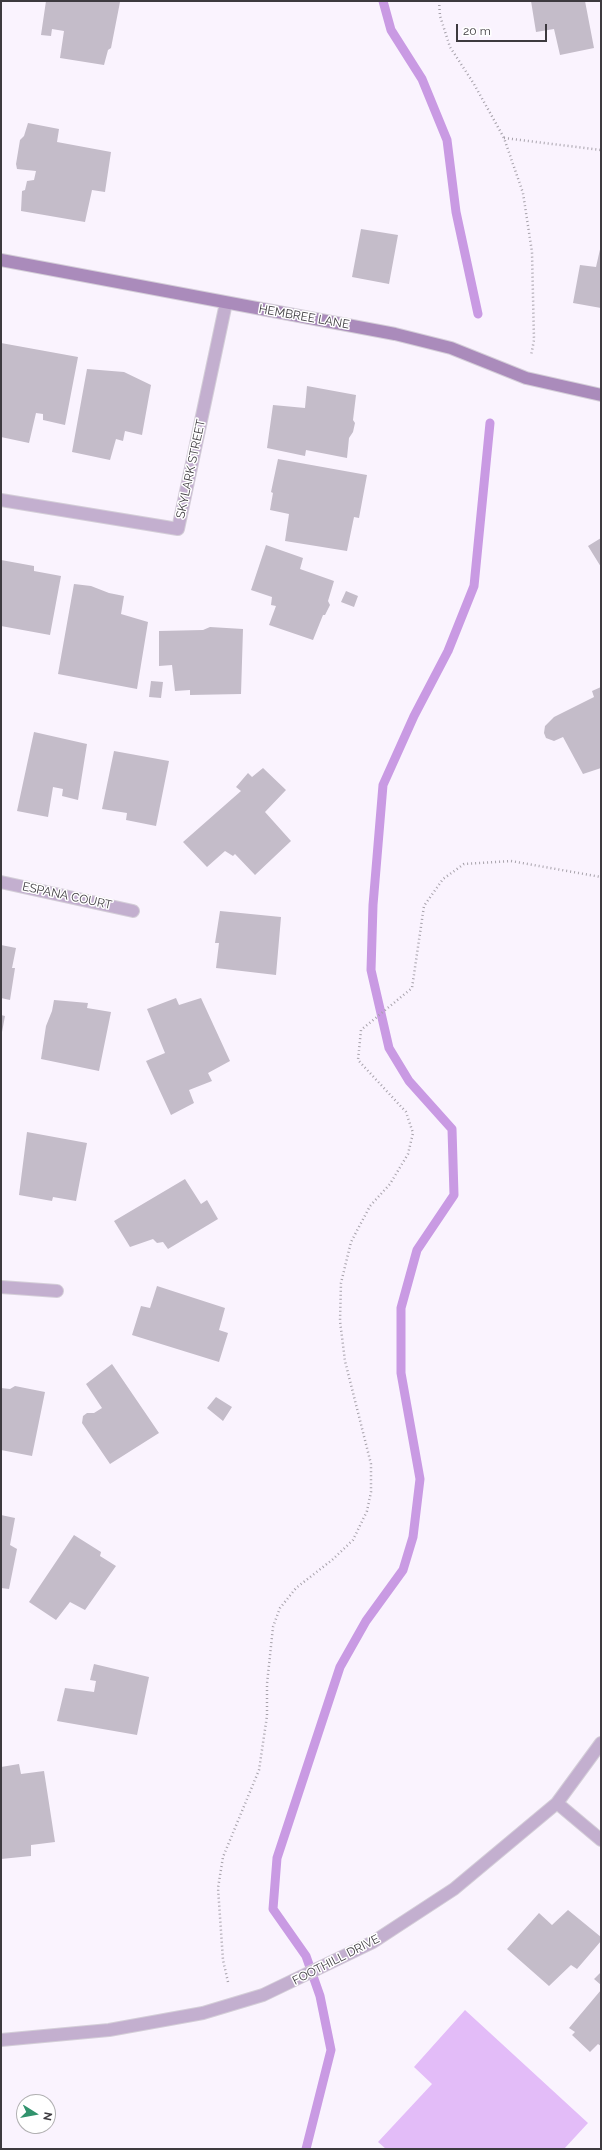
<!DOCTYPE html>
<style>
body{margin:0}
#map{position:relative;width:602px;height:2150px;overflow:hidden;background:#faf3fe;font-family:Raleway,sans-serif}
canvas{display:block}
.frame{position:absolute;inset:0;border:2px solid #3d3a3f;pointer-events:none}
.north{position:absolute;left:16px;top:2094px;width:40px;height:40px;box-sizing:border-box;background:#fff;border:1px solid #b1b0b2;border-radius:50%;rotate:101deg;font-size:11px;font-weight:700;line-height:16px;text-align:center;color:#3d3a3f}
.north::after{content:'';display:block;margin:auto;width:14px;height:18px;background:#32936d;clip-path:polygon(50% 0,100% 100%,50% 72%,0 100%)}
.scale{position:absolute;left:456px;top:24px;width:91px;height:18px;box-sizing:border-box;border:2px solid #3d3a3f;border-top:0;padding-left:5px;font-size:12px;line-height:14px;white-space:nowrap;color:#3d3a3f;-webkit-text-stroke:3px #fff;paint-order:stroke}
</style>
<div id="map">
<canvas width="602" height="2150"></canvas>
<div class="frame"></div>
<div class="north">N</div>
<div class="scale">20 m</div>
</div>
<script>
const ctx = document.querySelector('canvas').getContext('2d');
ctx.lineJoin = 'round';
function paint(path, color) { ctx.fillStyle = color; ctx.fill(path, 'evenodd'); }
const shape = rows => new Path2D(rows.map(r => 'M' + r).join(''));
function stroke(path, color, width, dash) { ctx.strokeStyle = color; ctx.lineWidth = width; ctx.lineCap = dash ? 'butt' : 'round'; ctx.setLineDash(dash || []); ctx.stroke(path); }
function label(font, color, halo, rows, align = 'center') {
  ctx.font = font + ' Raleway,sans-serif'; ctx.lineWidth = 3; ctx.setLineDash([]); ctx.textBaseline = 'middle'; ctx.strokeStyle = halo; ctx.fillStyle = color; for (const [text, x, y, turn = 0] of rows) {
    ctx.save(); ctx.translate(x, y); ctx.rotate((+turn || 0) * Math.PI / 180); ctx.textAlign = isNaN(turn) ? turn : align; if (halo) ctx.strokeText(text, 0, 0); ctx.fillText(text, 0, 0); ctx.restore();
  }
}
const green = shape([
 [465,2010,588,2123,564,2149,386,2149,378,2142,432,2084,414,2067]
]);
const stream = shape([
 [383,1,391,30,422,79,447,140,456,212,478,314],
 [306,2149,331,2050,320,1996,306,1956,273,1909,277,1858,340,1667,366,1621,403,1570,413,1537,420,1479,401,1373,401,1308,417,1250,454,1195,452,1129,409,1081,389,1048,371,970,373,905,383,785,414,716,448,651,474,586,490,423]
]);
const building = shape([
 [46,1,120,2,111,48,108,50,104,65,60,58,64,31,52,29,51,36,41,35],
 [531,1,585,1,594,48,560,55,554,29,536,32],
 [28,123,59,129,57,142,111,152,105,192,92,190,85,222,21,211,22,191,25,190,27,181,34,180,36,171,17,169,16,164,20,140,24,136],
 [361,229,398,235,389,284,352,277],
 [601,245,601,308,573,303,580,265,596,267],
 [1,343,78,357,65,425,43,420,43,414,36,413,29,443,1,437],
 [87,369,124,372,151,385,142,435,125,431,123,441,116,439,110,460,72,452],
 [307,386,356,395,353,420,355,423,353,432,349,438,347,458,306,450,305,456,267,448,273,405,305,408],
 [278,459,367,475,359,518,354,517,347,551,285,541,289,514,270,510,273,493,271,492],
 [601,538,601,567,588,546],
 [266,545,303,558,300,569,334,581,328,601,330,605,325,615,323,615,313,640,269,625,276,606,271,605,272,597,251,590],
 [1,560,34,566,34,571,61,576,50,635,1,626],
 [74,584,91,586,109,593,124,596,121,614,148,622,137,689,58,674],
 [346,591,358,596,354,607,341,602],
 [210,627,243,629,241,694,190,695,190,690,175,691,172,665,159,666,159,631,203,630],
 [151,681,163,682,161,698,149,697],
 [601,687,601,768,583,774,563,737,554,741,546,738,544,733,545,726,554,717,594,697,592,691],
 [34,732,87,744,78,800,62,796,63,789,53,787,48,817,17,811],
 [114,751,169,761,156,826,126,820,127,813,102,809],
 [263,768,286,790,265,812,291,841,255,875,235,854,233,856,225,851,207,867,183,842,241,791,236,787,248,773,252,777],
 [220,911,281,917,276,975,216,968,219,943,215,943],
 [1,945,16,948,12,968,15,968,10,1000,1,998],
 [176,998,179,1005,201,998,230,1061,208,1073,212,1081,189,1090,194,1103,171,1115,146,1061,165,1053,147,1009],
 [54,1000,88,1003,87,1008,111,1012,99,1071,41,1059,46,1026,52,1011],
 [1,1015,5,1016,2,1032,1,1032],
 [27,1132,87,1143,76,1201,53,1197,52,1201,19,1195],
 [185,1179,201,1204,207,1200,218,1219,168,1249,163,1242,157,1243,153,1239,130,1247,114,1221],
 [157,1286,225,1308,219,1330,228,1333,219,1362,132,1335,141,1306,150,1308],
 [112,1364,159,1433,110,1464,82,1423,83,1416,87,1413,94,1413,102,1408,86,1384],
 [15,1386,45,1392,32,1456,1,1450,1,1388,10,1389],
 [216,1397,232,1407,223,1421,207,1408],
 [1,1515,15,1518,10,1545,17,1549,9,1589,1,1588],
 [74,1535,101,1552,100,1556,116,1566,85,1610,70,1602,56,1620,29,1602],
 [94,1664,149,1677,137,1735,57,1721,65,1688,94,1692,96,1681,90,1680],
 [19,1764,21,1774,44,1771,55,1842,31,1845,31,1856,1,1859,1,1767],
 [568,1910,601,1937,601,1941,577,1969,571,1965,549,1986,507,1949,539,1913,552,1925],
 [601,1972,601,1985,594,1979],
 [601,1990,601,2046,598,2044,590,2052,572,2035,575,2032,569,2028]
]);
const path = shape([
 [439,1,440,16,450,47,474,84,504,138,523,193,532,252,534,340,531,356],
 [504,138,601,150],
 [228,1982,223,1960,218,1888,223,1857,259,1770,267,1716,267,1684,273,1627,280,1608,296,1588,332,1560,353,1540,367,1511,371,1492,371,1464,345,1361,340,1321,341,1283,351,1242,370,1206,390,1184,408,1154,413,1133,406,1112,358,1060,361,1030,412,988,424,906,443,879,464,864,511,861,601,877]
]);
const street = shape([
 [1,500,178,529,226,303],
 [1,882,133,911],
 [1,1287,57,1291],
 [557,1803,601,1840],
 [1,2040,109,2030,203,2013,263,1995,373,1942,454,1889,557,1803,601,1743]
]);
const secondary = shape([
 [1,260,395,334,451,348,526,378,601,395]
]);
const streetNames = [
 ["HEMBREE LANE",304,317,10],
 ["SKYLARK STREET",191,469,-78],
 ["ESPANA COURT",67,896,12],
 ["FOOTHILL DRIVE",336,1960,-27]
];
paint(green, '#e3bcf8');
stroke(stream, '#c99ae3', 9);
paint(building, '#c4bcc9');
stroke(street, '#d4ced8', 14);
stroke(secondary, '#d4ced8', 14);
stroke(path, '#a7a2ab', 2.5, [1, 3]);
stroke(street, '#c3afcf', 12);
stroke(secondary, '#aa8bbb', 12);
label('12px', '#3d3a3f', '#fff', streetNames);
</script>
